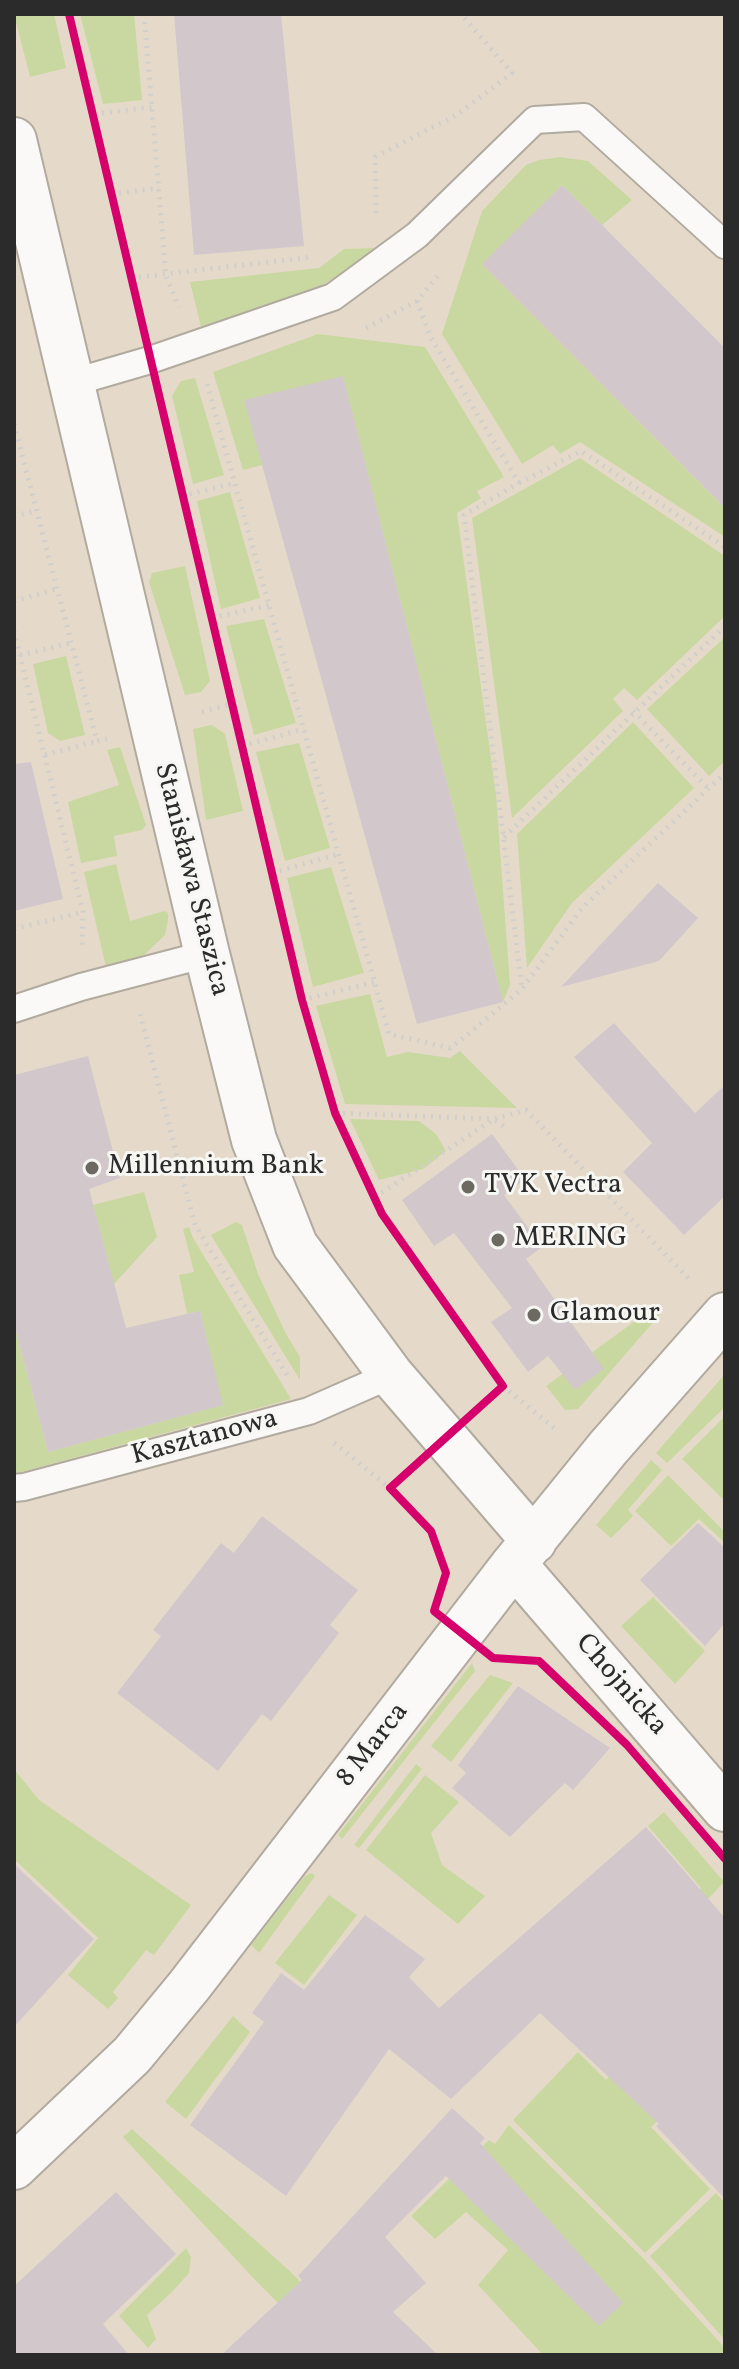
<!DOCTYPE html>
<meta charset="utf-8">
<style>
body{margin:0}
#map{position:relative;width:739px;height:2369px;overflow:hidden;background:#e5dac9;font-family:Vollkorn,serif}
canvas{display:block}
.frame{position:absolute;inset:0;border:16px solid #2b2b2b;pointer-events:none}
</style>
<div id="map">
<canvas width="739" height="2369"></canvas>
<div class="frame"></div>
</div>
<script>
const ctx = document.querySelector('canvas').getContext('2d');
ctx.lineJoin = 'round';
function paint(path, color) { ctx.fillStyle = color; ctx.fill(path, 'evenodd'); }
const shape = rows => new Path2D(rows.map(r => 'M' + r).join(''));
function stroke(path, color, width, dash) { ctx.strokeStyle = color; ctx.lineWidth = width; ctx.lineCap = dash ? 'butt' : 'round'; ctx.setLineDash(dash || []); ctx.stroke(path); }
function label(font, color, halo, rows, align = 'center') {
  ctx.font = font + ' Vollkorn,serif'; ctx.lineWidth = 6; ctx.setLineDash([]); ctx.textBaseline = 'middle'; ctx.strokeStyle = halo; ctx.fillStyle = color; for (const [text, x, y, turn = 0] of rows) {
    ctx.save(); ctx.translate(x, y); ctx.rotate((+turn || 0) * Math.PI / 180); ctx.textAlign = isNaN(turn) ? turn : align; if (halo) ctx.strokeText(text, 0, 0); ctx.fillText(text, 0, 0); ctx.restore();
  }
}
const green = shape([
 [14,14,54,14,66,68,30,77],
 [80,14,134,14,142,100,103,104],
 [560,157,588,161,632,200,602,225,562,185,483,265,725,508,725,537,580,442,560,454,553,445,522,464,442,334,482,211,526,165,539,160],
 [378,248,348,270,320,286,201,327,190,282,319,268,344,249],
 [318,334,425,347,504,477,477,491,481,498,457,513,496,795,510,985,503,1002,343,377,245,400,263,465,243,470,213,372],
 [195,378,224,475,193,484,172,396,181,381],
 [580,458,725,556,725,616,637,700,624,688,613,699,623,711,512,818,472,518],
 [230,492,260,598,221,609,197,501],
 [185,566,210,681,201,692,185,695,149,582,152,573],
 [264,619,296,723,254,735,226,626],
 [725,637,725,761,709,776,647,709],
 [66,656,85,735,60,741,48,733,33,664],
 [633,722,694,788,572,903,527,968,517,834],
 [212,725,225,734,243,811,206,820,193,729],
 [299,743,330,848,285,861,256,752],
 [120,747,146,825,142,830,114,836,117,856,81,863,68,802,119,785,107,750],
 [116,864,130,921,164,911,168,913,168,920,165,935,144,955,106,967,84,872],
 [331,867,364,973,313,987,287,878],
 [370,994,387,1057,408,1052,450,1058,460,1051,517,1108,345,1104,316,1006],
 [350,1119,419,1121,436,1134,446,1151,423,1169,379,1180],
 [144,1192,157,1237,114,1284,93,1205],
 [236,1222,242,1225,258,1274,286,1334,300,1357,300,1380,211,1235],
 [189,1227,193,1238,291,1399,14,1474,14,1324,48,1452,222,1405,200,1311,187,1314,179,1275,194,1272,183,1229],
 [657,1305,662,1312,578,1409,565,1410,546,1386],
 [725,1374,725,1407,667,1463,656,1453],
 [725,1416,725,1501,682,1459],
 [651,1460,662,1470,628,1510,633,1516,611,1538,596,1525],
 [668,1475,725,1532,725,1543,699,1519,671,1546,635,1511],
 [653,1597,705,1651,675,1684,621,1626],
 [472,1663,475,1671,342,1839,338,1835],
 [490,1675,513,1683,451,1762,431,1746],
 [416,1764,422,1769,359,1848,354,1845],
 [14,1769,39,1800,191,1905,154,1955,146,1950,113,1992,118,1998,108,2009,68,1975,98,1938,14,1859],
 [425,1775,459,1802,431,1833,442,1865,485,1896,458,1924,366,1850],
 [664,1812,724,1882,645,1965,640,1938,701,1888,648,1826],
 [312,1873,315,1876,259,1953,251,1945,305,1876],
 [329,1895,357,1915,304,1985,275,1963],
 [233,2016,250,2032,186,2119,165,2102],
 [650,2029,660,2119,651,2127,710,2189,645,2253,513,2120,578,2052,606,2080],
 [509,2125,645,2260,725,2348,725,2355,543,2355,478,2285,508,2250,466,2212,435,2239,411,2216,489,2140,495,2144],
 [132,2129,294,2275,365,2355,330,2355,255,2280,123,2137],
 [716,2193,725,2203,725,2340,650,2256],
 [186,2248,191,2257,189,2273,172,2292,147,2315,156,2339,148,2348,119,2316]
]);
const building = shape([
 [174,14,281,14,304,246,194,255],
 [562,185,725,348,725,508,482,264],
 [343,376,503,1002,417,1024,244,400],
 [31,762,63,899,14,911,14,764],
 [658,883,698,918,659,961,561,987],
 [614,1023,695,1113,725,1085,725,1196,684,1235,623,1172,652,1143,574,1057],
 [88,1056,120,1178,89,1189,126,1328,200,1311,223,1405,48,1452,14,1324,14,1075],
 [492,1134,525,1179,504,1195,542,1247,526,1259,604,1369,575,1390,548,1356,528,1372,491,1322,512,1308,454,1233,434,1246,402,1200],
 [262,1516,358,1590,330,1625,339,1633,271,1721,262,1714,218,1771,117,1693,161,1636,153,1630,221,1543,234,1553],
 [698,1523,725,1548,725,1623,705,1646,640,1580],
 [518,1686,610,1748,573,1790,565,1783,510,1837,452,1788,466,1773,458,1765],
 [646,1827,725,1918,725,2199,656,2126,659,2124,540,2013,451,2099,389,2049,286,2196,190,2125,264,2022,252,2013,281,1973,304,1990,365,1915,425,1959,409,1977,439,2008],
 [14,1864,94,1939,14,2027],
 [452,2108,485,2138,480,2143,623,2303,599,2326,446,2176,385,2237,426,2283,393,2312,438,2355,221,2355,302,2280,298,2276],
 [116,2192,176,2254,103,2324,129,2355,14,2355,14,2286]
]);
const path = shape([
 [69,14,141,321],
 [144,14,166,276,179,307],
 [94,114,152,107],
 [111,194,159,188],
 [376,213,375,157,458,114,512,73,461,14],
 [131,278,313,257],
 [417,301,431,338,519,483,464,515,522,989],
 [366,328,417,301,440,273],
 [207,384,389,1034,450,1048,461,1040,522,989,582,908,725,773],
 [160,400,302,1000,335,1113,382,1214,503,1386,554,1428,558,1427],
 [14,424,97,741,107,739],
 [519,483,581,451,725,547],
 [182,496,235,483],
 [14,516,36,511],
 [14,601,57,589],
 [212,618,269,605],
 [14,631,83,912,82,946],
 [20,655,71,643],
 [633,711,708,788],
 [202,712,232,704],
 [242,746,304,729],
 [45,755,97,741],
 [504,837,725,626],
 [272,873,339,854],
 [14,929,83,912],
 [302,1000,375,982],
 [140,1014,195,1225,287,1375],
 [335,1113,494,1119,526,1110,690,1280],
 [375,1197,494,1119,507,1128],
 [334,1443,390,1488]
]);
const service = shape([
 [71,383,150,360,333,297,417,235,535,120,584,117,725,245],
 [14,1009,81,987,207,954],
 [14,1488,24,1487,309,1411,391,1375]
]);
const tertiary = shape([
 [14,140,207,954,254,1140,295,1245,391,1375,534,1541],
 [514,1564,725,1809],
 [14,2167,132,2055,189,1986,514,1564,608,1448,725,1315]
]);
const cycleway = shape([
 [69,14,302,1000,335,1113,382,1214,503,1386,390,1488,431,1531,446,1573,434,1611,493,1658,539,1661,627,1745,725,1859]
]);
const markers = [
 [92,1168,8,"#6c6862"],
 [468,1187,8,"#6c6862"],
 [498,1240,8,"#6c6862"],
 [534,1315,8,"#6c6862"]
];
const streetNames = [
 ["Stanisława Staszica",190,880,76],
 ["Kasztanowa",205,1439,-15],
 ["Chojnicka",620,1686,49],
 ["8 Marca",374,1746,-52]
];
const poiNames = [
 ["Millennium Bank",108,1168],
 ["TVK Vectra",484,1187],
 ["MERING",514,1240],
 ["Glamour",550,1315]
];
paint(green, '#c9d8a0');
paint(building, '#d2c8cb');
stroke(service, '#b1aa9f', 30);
stroke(tertiary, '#b1aa9f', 48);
stroke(path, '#d1cfcb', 5, [2, 6]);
stroke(service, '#fbf9f7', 26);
stroke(tertiary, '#fbf9f7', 44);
stroke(cycleway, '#d6006c', 8);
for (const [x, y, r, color] of markers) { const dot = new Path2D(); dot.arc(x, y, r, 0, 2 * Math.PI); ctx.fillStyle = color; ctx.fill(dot); stroke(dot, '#f6f6f2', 3); }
label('28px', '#2b2b2b', '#f6f6f2', streetNames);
label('28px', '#2b2b2b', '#f6f6f2', poiNames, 'left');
</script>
